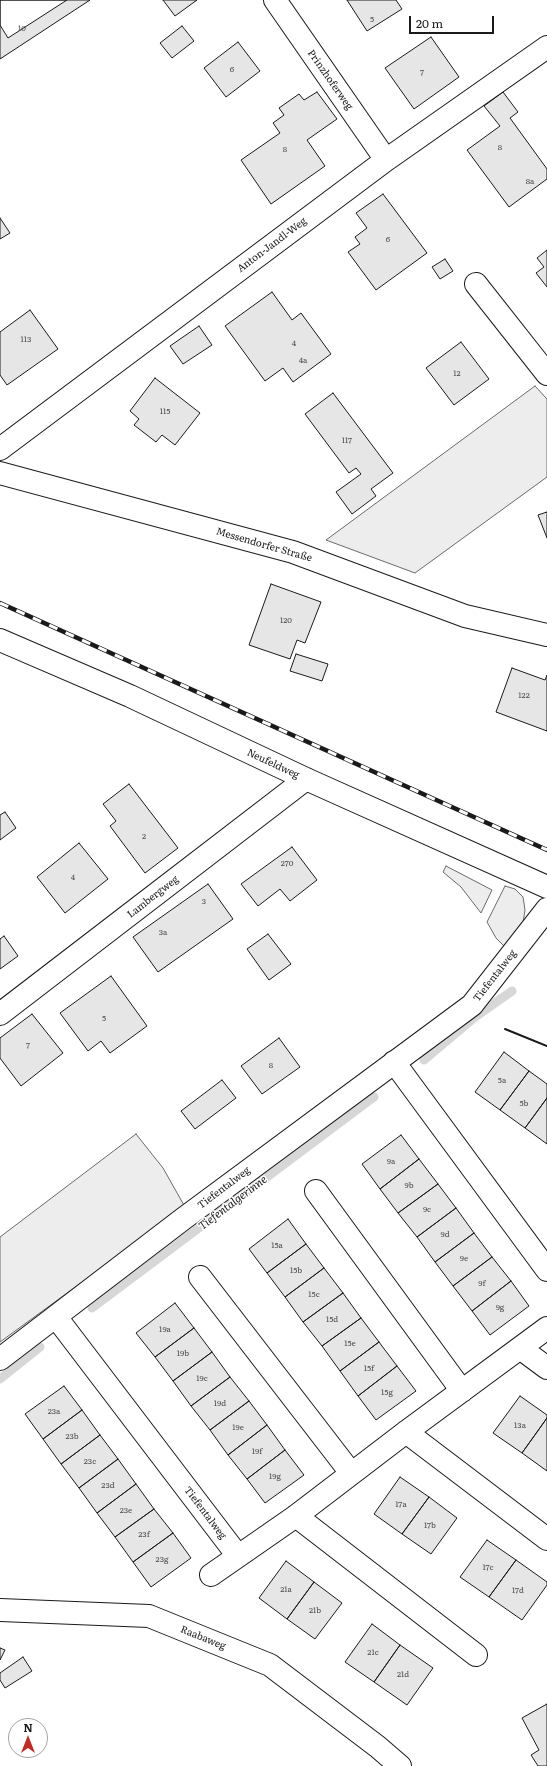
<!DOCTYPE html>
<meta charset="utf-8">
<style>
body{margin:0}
#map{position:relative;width:547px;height:1766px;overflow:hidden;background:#fff;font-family:Literata,serif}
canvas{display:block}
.north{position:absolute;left:8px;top:1718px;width:40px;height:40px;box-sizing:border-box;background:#fff;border:1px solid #a3a3a3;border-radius:50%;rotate:0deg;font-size:11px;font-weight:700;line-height:16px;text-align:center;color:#1a1a1a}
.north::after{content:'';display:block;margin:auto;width:14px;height:18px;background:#c62828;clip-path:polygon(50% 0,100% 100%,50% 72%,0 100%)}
.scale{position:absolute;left:409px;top:16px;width:85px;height:18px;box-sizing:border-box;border:2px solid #1a1a1a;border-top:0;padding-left:5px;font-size:12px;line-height:14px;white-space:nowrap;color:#1a1a1a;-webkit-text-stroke:3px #fff;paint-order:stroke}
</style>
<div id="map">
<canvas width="547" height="1766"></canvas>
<div class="north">N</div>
<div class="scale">20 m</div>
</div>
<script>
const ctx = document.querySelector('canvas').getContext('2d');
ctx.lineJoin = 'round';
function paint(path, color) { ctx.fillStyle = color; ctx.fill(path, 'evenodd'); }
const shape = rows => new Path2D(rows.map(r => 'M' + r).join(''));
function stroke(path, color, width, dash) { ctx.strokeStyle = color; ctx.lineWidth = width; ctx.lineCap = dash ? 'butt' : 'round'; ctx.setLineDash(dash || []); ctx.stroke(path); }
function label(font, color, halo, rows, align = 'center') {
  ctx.font = font + ' Literata,serif'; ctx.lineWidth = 3; ctx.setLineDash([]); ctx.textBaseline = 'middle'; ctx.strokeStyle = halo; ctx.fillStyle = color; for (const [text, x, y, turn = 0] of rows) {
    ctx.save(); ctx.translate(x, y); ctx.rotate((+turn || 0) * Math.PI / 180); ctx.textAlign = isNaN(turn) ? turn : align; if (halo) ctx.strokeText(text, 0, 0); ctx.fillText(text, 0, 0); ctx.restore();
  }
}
const built = shape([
 [535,386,547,399,547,477,415,573,326,540,535,386],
 [446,866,492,890,481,913,461,887,443,872,446,866],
 [505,886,515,889,523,897,525,910,523,923,505,947,496,938,487,922,505,886],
 [136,1134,163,1168,185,1207,0,1342,0,1237,136,1134]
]);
const stream = shape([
 [424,1060,475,1017,512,991],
 [92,1308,374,1097],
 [0,1379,40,1347]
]);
const building = shape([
 [0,0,67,0,8,38,0,25,0,0],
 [0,0,90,0,0,59,0,0],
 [163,0,197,0,175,16,163,0],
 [347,0,396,0,402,9,367,31,347,0],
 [182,26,194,41,172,58,160,43,182,26],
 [431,37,459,77,414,109,385,68,431,37],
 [238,42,260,71,226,97,204,68,238,42],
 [317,92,337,119,307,140,325,166,271,204,241,160,280,133,273,123,284,115,279,108,299,94,304,100,317,92],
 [503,92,518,112,510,118,547,169,547,179,509,207,467,150,500,126,484,106,503,92],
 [383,194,427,253,376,290,348,252,360,244,355,237,367,228,356,213,383,194],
 [0,218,10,233,0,239,0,218],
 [547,250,547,287,536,273,544,267,537,258,547,250],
 [445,259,453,271,440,279,432,267,445,259],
 [272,292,292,320,301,313,331,354,293,382,283,368,265,381,225,326,272,292],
 [30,310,58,349,7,385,0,375,0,332,30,310],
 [199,326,212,345,183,364,170,346,199,326],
 [461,342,489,379,454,405,426,368,461,342],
 [155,378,200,413,175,445,162,435,156,442,134,425,139,419,130,411,155,378],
 [333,393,393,473,371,489,376,496,352,514,336,492,361,474,356,468,349,473,305,414,333,393],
 [547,512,547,538,538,515,547,512],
 [271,584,321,602,305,643,297,640,290,659,249,645,271,584],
 [296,654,328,664,322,681,290,671,296,654],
 [512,668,545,680,547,675,547,731,496,712,512,668],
 [129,784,178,848,145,873,110,826,116,821,103,804,129,784],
 [5,812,16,828,0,840,0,815,5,812],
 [79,843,108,879,65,913,37,877,79,843],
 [292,847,317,880,290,901,280,889,258,906,241,884,292,847],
 [208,884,233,919,158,972,133,937,208,884],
 [268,934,291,964,269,980,247,949,268,934],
 [4,936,18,956,0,969,0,939,4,936],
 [111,976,147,1026,110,1053,101,1041,88,1051,60,1013,111,976],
 [32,1014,63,1053,21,1086,0,1058,0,1038,32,1014],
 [279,1038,300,1067,262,1094,241,1066,279,1038],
 [504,1052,529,1071,500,1110,475,1092,504,1052],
 [529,1071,547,1084,547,1098,525,1128,500,1110,529,1071],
 [222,1080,236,1098,195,1129,181,1111,222,1080],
 [547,1098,547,1144,525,1128,547,1098],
 [401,1135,419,1159,380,1189,362,1164,401,1135],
 [419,1159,438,1184,398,1213,380,1189,419,1159],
 [438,1184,456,1208,417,1237,398,1213,438,1184],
 [456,1208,474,1233,435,1262,417,1237,456,1208],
 [288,1219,306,1244,267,1273,249,1249,288,1219],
 [474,1233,492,1257,453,1286,435,1262,474,1233],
 [306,1244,324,1268,285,1297,267,1273,306,1244],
 [492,1257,511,1281,472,1311,453,1286,492,1257],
 [324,1268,343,1293,303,1322,285,1297,324,1268],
 [511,1281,529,1306,490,1335,472,1311,511,1281],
 [343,1293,361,1318,322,1346,303,1322,343,1293],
 [175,1303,194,1328,155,1357,136,1333,175,1303],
 [361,1318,379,1342,340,1371,322,1346,361,1318],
 [194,1328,212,1352,173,1381,155,1357,194,1328],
 [379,1342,397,1366,358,1396,340,1371,379,1342],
 [212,1352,230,1377,191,1406,173,1381,212,1352],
 [397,1366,416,1391,376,1420,358,1396,397,1366],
 [230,1377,249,1401,210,1430,191,1406,230,1377],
 [64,1386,82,1410,43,1439,25,1414,64,1386],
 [520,1396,547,1415,547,1418,522,1453,493,1433,520,1396],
 [249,1401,267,1425,228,1455,210,1430,249,1401],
 [82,1410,100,1435,61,1464,43,1439,82,1410],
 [547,1418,547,1471,522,1453,547,1418],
 [267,1425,285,1450,247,1479,228,1455,267,1425],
 [100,1435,118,1459,79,1488,61,1464,100,1435],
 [285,1450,304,1475,265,1503,247,1479,285,1450],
 [118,1459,136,1484,97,1513,79,1488,118,1459],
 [400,1477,429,1497,402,1534,374,1514,400,1477],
 [136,1484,154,1509,115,1537,97,1513,136,1484],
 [429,1497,457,1518,431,1554,402,1534,429,1497],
 [154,1509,173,1533,133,1562,115,1537,154,1509],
 [173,1533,191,1558,151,1587,133,1562,173,1533],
 [487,1540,516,1560,489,1597,460,1577,487,1540],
 [516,1560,547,1582,547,1585,522,1620,489,1597,516,1560],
 [286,1561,314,1582,287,1619,259,1598,286,1561],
 [314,1582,342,1603,315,1639,287,1619,314,1582],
 [372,1624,400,1645,374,1682,345,1662,372,1624],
 [400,1645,433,1668,407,1705,374,1682,400,1645],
 [0,1648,5,1650,0,1660,0,1648],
 [23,1657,32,1671,5,1688,0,1680,0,1673,23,1657],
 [547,1704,547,1766,538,1766,531,1755,539,1750,522,1718,547,1704]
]);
const minor = shape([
 [275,0,386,160],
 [476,284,547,374],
 [0,449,386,160,547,47],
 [0,473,293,552,465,616,547,635],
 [0,640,130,696,306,779,547,887],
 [0,1014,306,779],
 [394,1062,547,1270],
 [316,1191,462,1391],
 [200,1277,351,1473],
 [56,1317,238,1556],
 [520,1348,547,1368],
 [0,1359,183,1219,472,1005,547,909],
 [406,1432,547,1539],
 [296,1516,476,1655],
 [211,1575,296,1516,406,1432,547,1328],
 [0,1610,149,1616,270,1665,378,1747,400,1766]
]);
const rail = shape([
 [0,603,547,850]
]);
const wall = shape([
 [505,1029,547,1046]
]);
const numberNames = [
 ["5",372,20],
 ["10",22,29],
 ["6",232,70],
 ["7",422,73],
 ["8",500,148],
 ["8",285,150],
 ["8a",530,182],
 ["6",388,240],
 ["113",26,340],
 ["4",294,344],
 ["4a",303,361],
 ["12",457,374],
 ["115",165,412],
 ["117",347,441],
 ["120",286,621],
 ["122",524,696],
 ["2",144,837],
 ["270",287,864],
 ["4",73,878],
 ["3",204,902],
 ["3a",163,933],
 ["5",104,1019],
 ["7",28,1046],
 ["8",271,1066],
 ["5a",502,1081],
 ["5b",524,1104],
 ["9a",391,1162],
 ["9b",409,1186],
 ["9c",427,1210],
 ["9d",445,1235],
 ["15a",277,1246],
 ["9e",464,1259],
 ["15b",296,1271],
 ["9f",482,1284],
 ["15c",314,1295],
 ["9g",500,1308],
 ["15d",332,1320],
 ["19a",165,1330],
 ["15e",350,1344],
 ["19b",183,1354],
 ["15f",369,1369],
 ["19c",202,1379],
 ["15g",387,1393],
 ["19d",220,1404],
 ["23a",54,1412],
 ["13a",520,1426],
 ["19e",238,1428],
 ["23b",72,1437],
 ["19f",257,1452],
 ["23c",90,1462],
 ["19g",275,1477],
 ["23d",108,1486],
 ["17a",401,1505],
 ["23e",126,1511],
 ["17b",430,1526],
 ["23f",144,1535],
 ["23g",162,1560],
 ["17c",488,1568],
 ["21a",286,1590],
 ["17d",518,1591],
 ["21b",315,1611],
 ["21c",373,1653],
 ["21d",403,1675]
];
const streetNames = [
 ["Prinzhoferweg",330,80,55],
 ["Anton-Jandl-Weg",272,245,-37],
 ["Messendorfer Straße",264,545,16],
 ["Neufeldweg",273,764,25],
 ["Lambergweg",153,897,-38],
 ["Tiefentalweg",495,976,-52],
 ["Tiefentalweg",224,1188,-37],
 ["Tiefentalweg",205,1513,53],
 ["Raabaweg",203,1638,22]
];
const waterNames = [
 ["Tiefentalgerinne",233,1203,-37]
];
paint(built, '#ededed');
stroke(built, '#6a6a6a', 1);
stroke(stream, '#d7d7d7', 9);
paint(building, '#e6e6e6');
stroke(building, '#1a1a1a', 1);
stroke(minor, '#1a1a1a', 24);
stroke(minor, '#fff', 22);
stroke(rail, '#1a1a1a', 4.5);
stroke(rail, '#fff', 3, [9]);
stroke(wall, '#1a1a1a', 2);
label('8px', '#4d4d4d', null, numberNames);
label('10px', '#1a1a1a', '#fff', streetNames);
label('italic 11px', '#1a1a1a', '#fff', waterNames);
</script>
